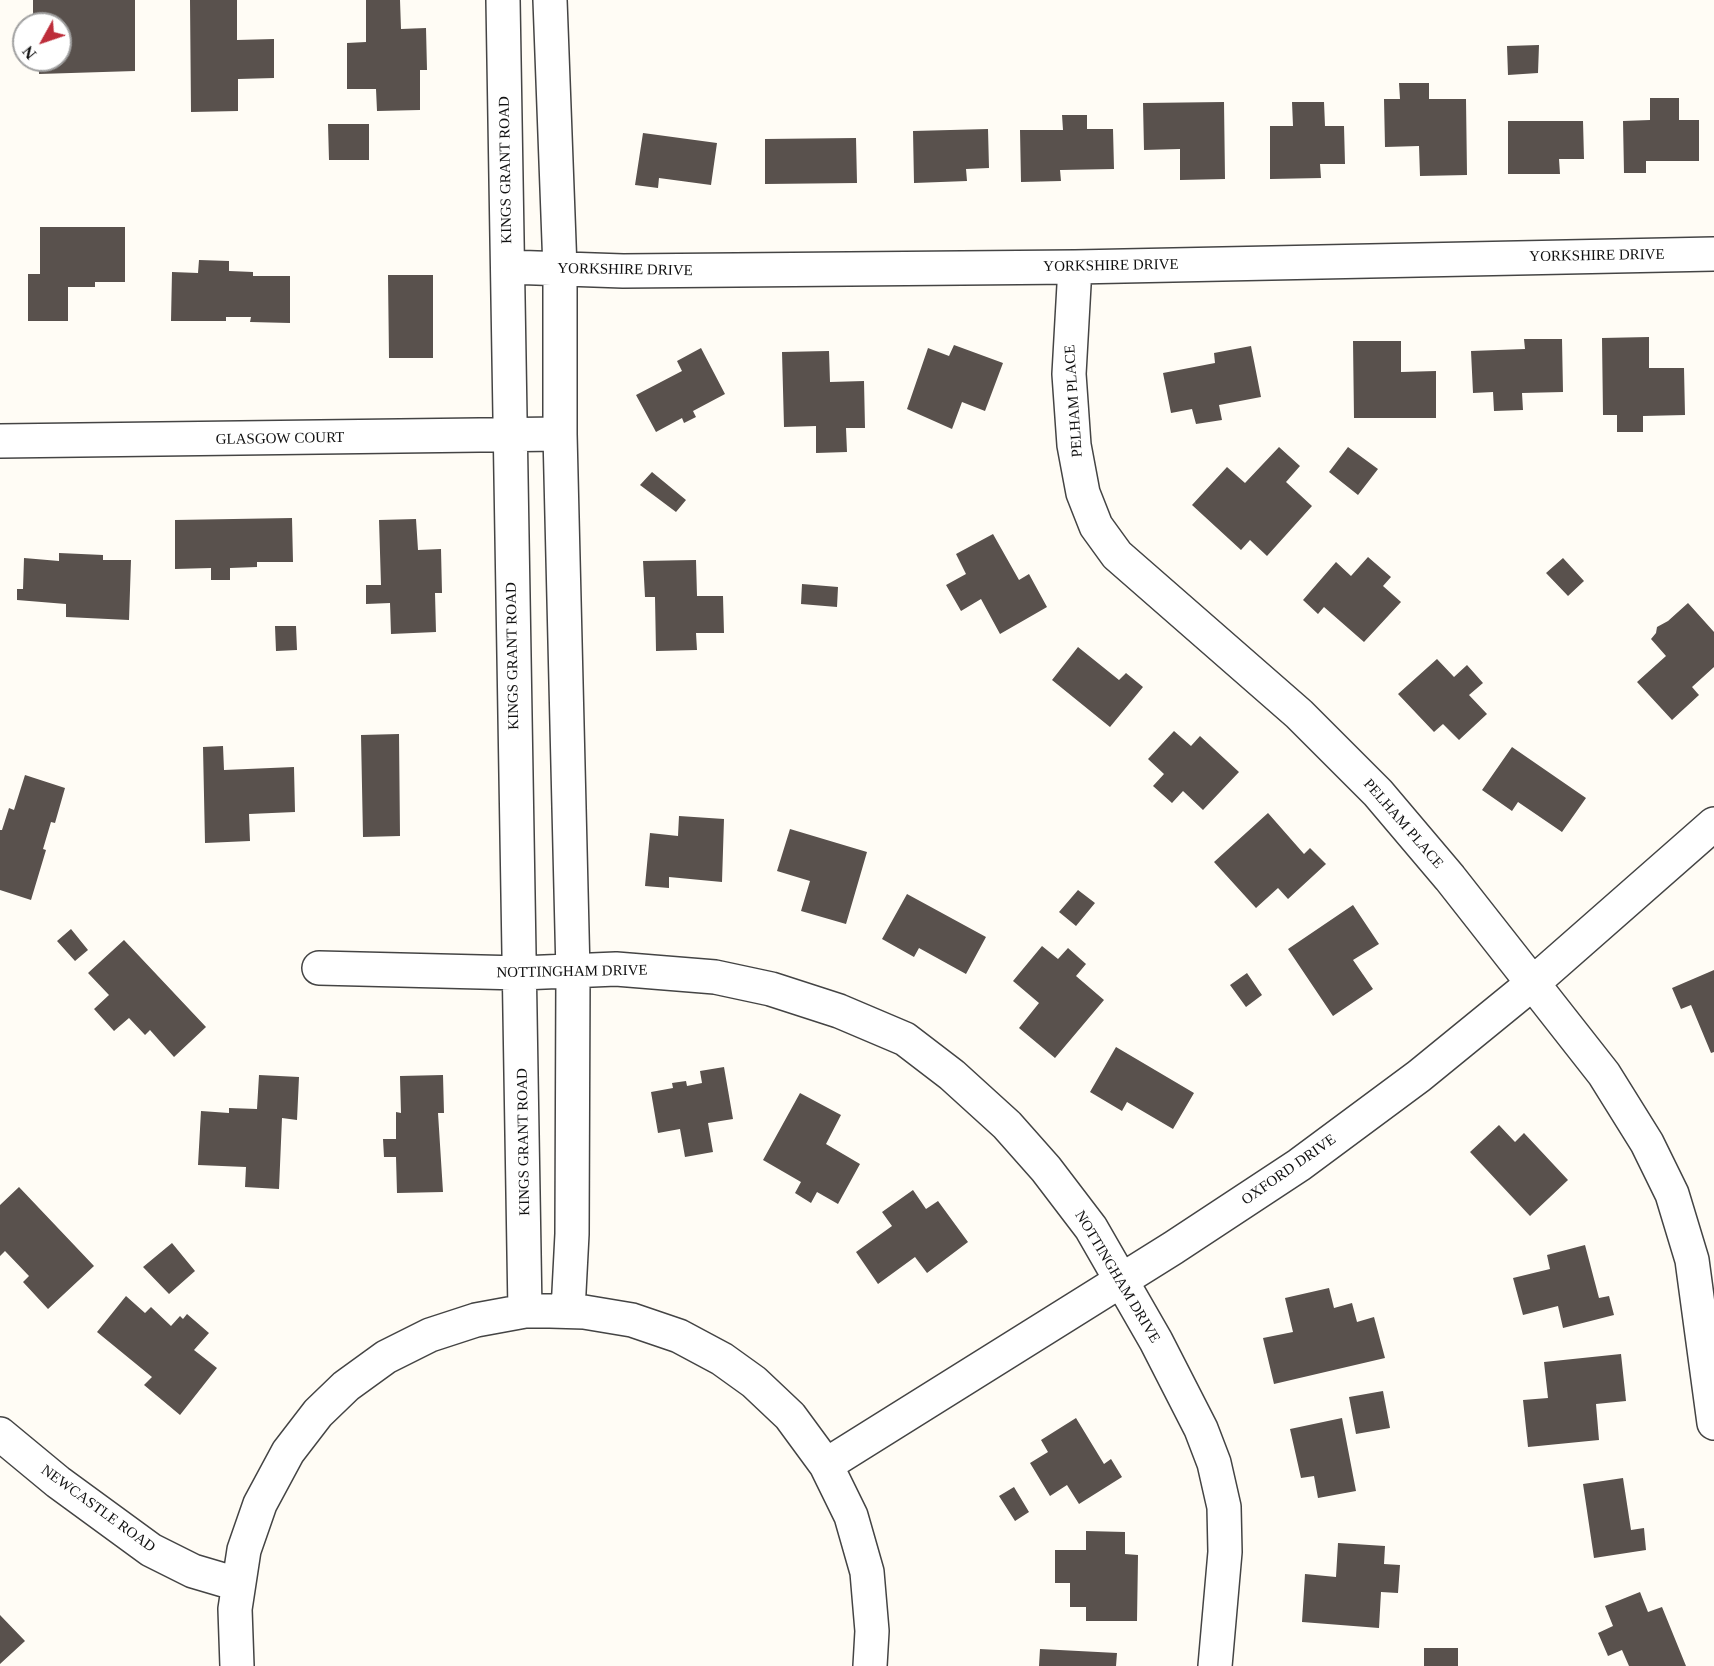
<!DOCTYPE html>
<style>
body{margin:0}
#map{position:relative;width:1714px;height:1666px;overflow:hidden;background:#fffcf5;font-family:Georgia,serif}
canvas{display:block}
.north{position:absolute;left:12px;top:12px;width:60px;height:60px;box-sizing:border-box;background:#fff;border:2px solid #a0a0a0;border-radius:50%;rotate:230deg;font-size:16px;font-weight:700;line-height:24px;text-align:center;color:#111}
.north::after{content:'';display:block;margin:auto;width:21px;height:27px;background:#bd2d3a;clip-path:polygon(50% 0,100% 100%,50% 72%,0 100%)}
</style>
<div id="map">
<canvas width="1714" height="1666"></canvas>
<div class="north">N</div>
</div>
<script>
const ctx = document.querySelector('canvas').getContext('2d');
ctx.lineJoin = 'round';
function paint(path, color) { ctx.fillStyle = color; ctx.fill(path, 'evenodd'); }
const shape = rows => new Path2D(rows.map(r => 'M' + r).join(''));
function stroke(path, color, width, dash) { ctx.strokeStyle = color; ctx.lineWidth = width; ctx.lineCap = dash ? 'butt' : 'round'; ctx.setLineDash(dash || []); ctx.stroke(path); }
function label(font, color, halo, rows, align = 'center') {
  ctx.font = font + ' Georgia,serif'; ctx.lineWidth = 6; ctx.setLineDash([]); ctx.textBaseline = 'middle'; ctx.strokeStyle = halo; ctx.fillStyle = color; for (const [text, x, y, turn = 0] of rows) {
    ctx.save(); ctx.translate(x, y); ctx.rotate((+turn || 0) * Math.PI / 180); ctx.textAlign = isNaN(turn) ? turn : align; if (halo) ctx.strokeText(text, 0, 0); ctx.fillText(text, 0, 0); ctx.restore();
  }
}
const building = shape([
 [33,0,135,0,135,71,39,74,39,60,60,60,60,24,33,24],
 [190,0,237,0,237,40,274,39,274,78,238,79,238,111,191,112],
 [366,0,400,0,401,29,426,28,427,70,420,70,420,110,377,111,376,89,347,89,347,43,366,42],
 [1539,45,1538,73,1508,75,1507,46],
 [1399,83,1429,83,1429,99,1466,99,1467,175,1420,176,1419,146,1385,147,1384,99,1400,99],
 [1650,98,1679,98,1679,120,1699,120,1699,161,1646,161,1646,173,1624,173,1623,121,1650,120],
 [1224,102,1225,179,1180,180,1180,149,1144,150,1143,103],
 [1292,102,1324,102,1325,126,1344,126,1345,164,1320,164,1321,178,1270,179,1270,126,1293,126],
 [1062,115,1087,115,1087,129,1113,129,1114,169,1060,170,1061,181,1021,182,1020,130,1063,130],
 [1508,121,1583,121,1584,159,1559,159,1560,174,1508,174],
 [328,124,369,124,369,160,329,160],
 [988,129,989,168,966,169,967,181,914,183,913,131],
 [643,133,717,143,711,185,659,178,658,188,635,185],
 [856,138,857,183,765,184,765,139],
 [40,227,125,227,125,282,95,282,95,287,68,287,68,321,28,321,28,274,40,274],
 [199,260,229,261,229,271,253,272,253,276,290,276,290,323,250,322,251,317,226,317,226,321,171,321,172,272,198,273],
 [388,275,433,275,433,358,389,358],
 [1649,337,1649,368,1684,368,1685,415,1643,416,1643,432,1617,432,1617,415,1603,415,1602,338],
 [1524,339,1562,339,1563,392,1522,393,1523,410,1494,411,1493,392,1473,393,1471,351,1525,349],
 [1353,341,1401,341,1401,372,1436,371,1436,418,1354,418],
 [954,345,1003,363,985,411,962,402,952,429,907,409,928,348,949,356],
 [1251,346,1261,397,1219,405,1222,420,1196,424,1192,409,1171,413,1163,373,1215,363,1214,353],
 [701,348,725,394,693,411,696,417,684,423,682,418,656,432,636,395,682,371,677,361],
 [829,351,830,382,864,381,865,428,846,428,847,452,816,453,816,426,784,427,782,352],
 [1279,447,1300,466,1286,482,1312,506,1267,556,1250,540,1241,550,1192,505,1227,467,1245,483],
 [1348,447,1378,469,1358,495,1329,472],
 [652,472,686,500,676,512,640,485],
 [292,518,293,562,257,562,257,567,230,568,230,580,211,580,211,568,175,569,175,520],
 [416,519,418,550,441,549,442,593,435,593,436,632,391,634,390,603,366,604,366,585,381,585,379,520],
 [993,534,1019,580,1029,574,1047,607,1000,634,981,599,961,611,946,585,966,574,956,554],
 [59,553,103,555,103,560,131,560,129,620,66,617,66,604,17,600,17,589,23,589,24,558,59,561],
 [1368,557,1391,577,1383,586,1401,602,1364,642,1324,607,1318,614,1303,600,1336,562,1351,576],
 [1563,558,1584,581,1568,596,1546,573],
 [696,560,697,596,723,596,724,633,696,633,697,650,656,651,655,597,645,597,643,561],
 [802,584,838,587,837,607,801,604],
 [1688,603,1714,632,1714,667,1692,687,1699,695,1672,720,1637,682,1666,656,1651,639,1656,633,1657,627,1668,621],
 [275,626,296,626,297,650,276,651],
 [1078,647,1119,680,1126,673,1143,687,1110,727,1052,680],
 [1437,659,1454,677,1467,665,1483,683,1469,695,1487,714,1459,740,1443,724,1434,732,1398,694],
 [1174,731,1191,746,1200,736,1239,772,1203,810,1183,791,1172,803,1153,786,1164,774,1148,759],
 [399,734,400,836,363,837,361,735],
 [223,746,224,770,294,767,295,812,249,814,250,841,205,843,203,747],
 [1512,747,1586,798,1562,832,1518,802,1512,811,1482,790],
 [25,775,65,788,55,823,51,822,43,849,46,850,31,900,0,890,0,830,2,830,9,808,14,810],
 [1268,813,1304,854,1310,848,1326,864,1288,899,1278,888,1256,908,1214,862],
 [679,816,724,819,722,882,669,877,669,888,645,886,650,833,678,836],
 [790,829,867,852,846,924,801,911,810,881,777,871],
 [1078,890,1095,903,1076,926,1059,912],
 [907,894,986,937,966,974,919,948,914,957,882,939],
 [1353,905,1379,944,1353,960,1373,989,1333,1016,1288,949],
 [71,929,88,950,75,961,57,941],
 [124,940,206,1027,174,1057,150,1030,145,1035,129,1018,114,1031,94,1009,109,995,88,973],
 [1042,946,1058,959,1068,948,1086,964,1076,976,1104,1000,1055,1058,1019,1028,1039,1003,1013,981],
 [1714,970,1714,1052,1711,1053,1691,1005,1681,1009,1672,988],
 [1247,973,1262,995,1246,1007,1230,985],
 [1116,1047,1194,1093,1173,1129,1127,1102,1122,1111,1090,1092],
 [724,1067,733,1119,708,1123,713,1152,685,1157,680,1129,658,1133,651,1092,673,1088,672,1083,686,1081,687,1086,702,1083,700,1071],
 [259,1075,299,1077,297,1120,282,1118,279,1189,245,1187,246,1167,198,1165,201,1111,229,1113,229,1108,257,1109],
 [443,1075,444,1113,438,1113,443,1192,397,1193,396,1157,384,1157,383,1139,396,1139,396,1112,401,1113,400,1076],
 [800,1093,841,1115,826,1144,860,1164,838,1204,817,1192,811,1203,795,1193,801,1182,763,1160],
 [1499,1125,1515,1142,1524,1133,1568,1180,1530,1216,1470,1152],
 [19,1187,94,1266,48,1309,23,1282,29,1276,5,1251,0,1256,0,1205],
 [913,1190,926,1209,938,1201,968,1242,927,1273,915,1257,878,1284,856,1252,892,1226,882,1212],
 [172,1243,195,1271,169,1294,143,1267],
 [1585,1245,1599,1298,1609,1296,1614,1315,1563,1328,1558,1306,1523,1315,1513,1278,1550,1269,1547,1255],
 [1329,1288,1334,1308,1352,1303,1357,1322,1374,1317,1385,1358,1274,1384,1263,1338,1293,1332,1285,1298],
 [126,1296,145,1313,151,1307,171,1326,180,1316,183,1319,187,1314,209,1333,194,1350,217,1368,180,1415,144,1385,152,1377,97,1332],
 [1621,1354,1626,1401,1596,1404,1599,1440,1528,1447,1523,1400,1548,1398,1544,1362],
 [1383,1391,1390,1428,1356,1434,1349,1397],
 [1076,1418,1104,1464,1111,1459,1122,1477,1079,1504,1067,1485,1050,1496,1030,1463,1048,1452,1041,1440],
 [1342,1418,1356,1491,1318,1498,1314,1476,1301,1478,1290,1429],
 [1623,1478,1631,1530,1644,1528,1646,1550,1594,1558,1583,1484],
 [1014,1487,1029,1512,1015,1521,999,1496],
 [1086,1531,1125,1532,1125,1554,1138,1555,1137,1621,1086,1621,1086,1607,1070,1607,1070,1583,1055,1583,1055,1550,1086,1550],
 [1338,1543,1385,1546,1384,1564,1400,1565,1398,1593,1381,1592,1379,1628,1302,1622,1305,1574,1336,1577],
 [1640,1592,1648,1612,1662,1607,1686,1666,1629,1666,1622,1650,1608,1656,1598,1633,1613,1626,1605,1606],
 [0,1615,25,1641,0,1664],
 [1424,1648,1458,1648,1458,1666,1424,1666],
 [1040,1649,1117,1653,1116,1666,1039,1666]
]);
const minor = shape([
 [503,0,525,1311],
 [550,0,560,269,560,434,573,973,572,1234,568,1311],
 [508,267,623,271,1075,267,1714,254],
 [1075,267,1069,374,1074,445,1083,493,1096,526,1117,555,1299,714,1378,793,1450,878,1604,1074,1647,1143,1672,1194,1692,1260,1714,1423],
 [0,441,560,434],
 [319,968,521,973,616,969,715,977,771,989,839,1011,905,1039,952,1075,1007,1125,1046,1169,1091,1228,1156,1341,1201,1429,1214,1463,1224,1507,1225,1552,1215,1666],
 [0,1434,58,1482,151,1550,193,1571,237,1584],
 [826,1465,1173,1248,1299,1165,1419,1076,1533,983,1714,824],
 [237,1666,235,1609,244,1550,260,1504,288,1452,318,1413,346,1386,386,1357,430,1335,476,1320,525,1311,550,1311,584,1312,632,1320,679,1336,722,1359,754,1382,790,1416,826,1465,851,1516,867,1572,872,1631,870,1666]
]);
const streetNames = [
 ["KINGS GRANT ROAD",506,170,-91],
 ["YORKSHIRE DRIVE",1597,256,-1],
 ["YORKSHIRE DRIVE",1111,266,-1],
 ["YORKSHIRE DRIVE",625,270,1],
 ["PELHAM PLACE",1074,401,-94],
 ["GLASGOW COURT",280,439,-1],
 ["KINGS GRANT ROAD",513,656,-91],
 ["PELHAM PLACE",1403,824,49],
 ["NOTTINGHAM DRIVE",572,972,-1],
 ["KINGS GRANT ROAD",524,1142,-91],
 ["OXFORD DRIVE",1289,1170,-35],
 ["NOTTINGHAM DRIVE",1117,1277,59],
 ["NEWCASTLE ROAD",98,1509,36]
];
paint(building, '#59514d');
stroke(minor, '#444', 36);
stroke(minor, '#fff', 33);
label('15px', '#111', '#fff', streetNames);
</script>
